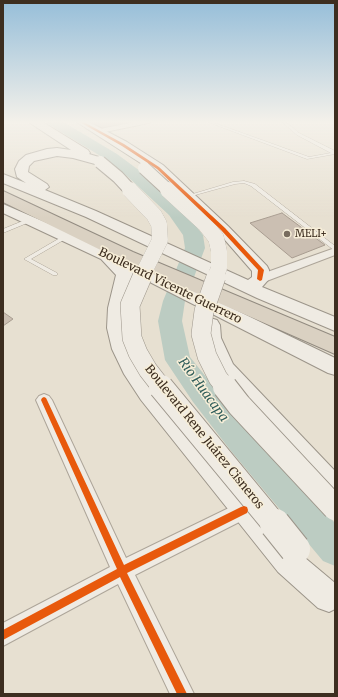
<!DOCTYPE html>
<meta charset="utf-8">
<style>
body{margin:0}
#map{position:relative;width:338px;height:697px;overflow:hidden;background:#e7e0d1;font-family:Merriweather,serif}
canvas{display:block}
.frame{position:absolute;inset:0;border:4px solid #3d2e20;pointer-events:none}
</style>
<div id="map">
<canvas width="338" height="697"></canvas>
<div class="frame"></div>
</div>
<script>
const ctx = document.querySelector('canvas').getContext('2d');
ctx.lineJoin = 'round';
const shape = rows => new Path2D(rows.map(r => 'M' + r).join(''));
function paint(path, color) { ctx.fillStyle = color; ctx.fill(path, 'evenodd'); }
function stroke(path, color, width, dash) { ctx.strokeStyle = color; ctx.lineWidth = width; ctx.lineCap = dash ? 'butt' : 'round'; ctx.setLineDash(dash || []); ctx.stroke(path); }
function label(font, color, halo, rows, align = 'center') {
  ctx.font = font + ' Merriweather,serif'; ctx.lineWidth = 3; ctx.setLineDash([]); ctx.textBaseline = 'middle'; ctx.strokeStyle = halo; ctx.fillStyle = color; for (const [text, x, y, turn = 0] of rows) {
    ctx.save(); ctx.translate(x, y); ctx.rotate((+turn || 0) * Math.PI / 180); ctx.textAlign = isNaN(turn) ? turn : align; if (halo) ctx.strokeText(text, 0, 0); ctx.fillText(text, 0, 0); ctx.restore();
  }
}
const river = shape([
 [46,121,62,121,117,154,140,171,181,207,203,235,205,248,185,301,182,321,190,357,251,433,335,523,335,566,323,561,231,451,193,402,165,360,158,321,163,301,185,248,183,235,169,215,128,177,107,160,48,124,46,121]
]);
const building = shape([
 [89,121,139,121,102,130,89,121],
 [282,213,325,245,292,258,250,223,282,213],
 [3,312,13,319,3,326,3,312]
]);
const lane = shape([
 [205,121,209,121,309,157,331,153,297,135,281,121,285,121,299,133,335,151,335,154,307,159,205,121],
 [244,181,255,184,335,246,335,251,251,186,244,183,235,184,188,197,186,196,233,182,244,181],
 [30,218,33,220,32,221,3,233,3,229,30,218],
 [65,235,68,237,67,238,31,259,57,273,57,275,53,275,24,259,65,235]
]);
const street = shape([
 [140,121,153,121,149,123,100,133,96,131,100,129,140,121],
 [335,248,335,255,264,282,260,283,256,282,254,279,256,276,335,248],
 [44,394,49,396,52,400,126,558,237,504,244,501,251,504,253,510,251,516,135,575,194,694,170,694,118,584,3,646,3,623,110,567,36,400,39,396,44,394]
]);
const secondary = shape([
 [29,121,41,121,88,150,90,153,89,154,99,157,101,160,99,163,95,164,73,158,57,156,34,161,29,166,28,172,47,184,49,187,45,190,96,211,248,280,252,277,252,271,218,232,153,171,75,121,87,121,127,142,163,165,228,226,267,266,269,270,269,279,262,287,335,317,335,331,257,298,86,217,3,183,3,174,26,183,17,177,15,169,19,161,26,155,47,149,57,148,71,150,30,123,29,121],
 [3,204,128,258,335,358,335,375,328,373,134,274,126,308,127,328,132,349,139,364,157,388,298,552,335,583,335,609,329,612,318,608,278,572,141,400,124,374,112,349,107,328,108,308,116,275,101,259,3,213,3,204],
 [210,318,217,320,220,325,221,338,233,364,335,471,335,501,326,497,219,376,208,356,201,338,200,325,203,320,210,318]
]);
const highway = shape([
 [3,191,133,252,335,337,335,354,121,260,3,202,3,191]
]);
const secondaryBridgeFar4 = shape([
 [100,162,118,177,131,191],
 [144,168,169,191]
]);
const secondaryBridgeFar3 = shape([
 [130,190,154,215,159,224,160,240,141,278],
 [168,190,205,224,216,238,219,251,219,268,215,278]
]);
const secondaryBridgeFar2 = shape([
 [142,277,130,305,132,338,138,353,148,370,162,388],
 [216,277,204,311,201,334,207,356,218,378,226,388]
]);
const secondaryBridgeFar1 = shape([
 [161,387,275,525],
 [225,387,239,405,335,508]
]);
const secondaryBridge = shape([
 [275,524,295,549]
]);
const cycleway = shape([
 [78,121,82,121,124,144,159,167,225,228,263,269,264,270,262,280,260,281,257,279,258,270,221,230,157,169,122,146,78,121],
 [44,397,46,398,47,400,124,565,241,507,244,506,247,507,248,510,247,513,127,573,187,694,177,694,120,577,3,640,3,630,117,569,41,400,42,398,44,397]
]);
const markers = [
 [287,234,4,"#786c5e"]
];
const farPoinames = [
 ["MELI+",295,234]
];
const streetNames = [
 ["Boulevard Vicente Guerrero",170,286,26],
 ["Boulevard Rene Juárez Cisneros",204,437,51]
];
const waterNames = [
 ["Río Huacapa",203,390,54]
];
paint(river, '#bcccc2');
paint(building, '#cbbfb2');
stroke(building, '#a89c90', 1);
stroke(lane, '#ada599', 1);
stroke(street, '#ada599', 2);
stroke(secondary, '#9c958a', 2);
stroke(highway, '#928b80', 2);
paint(lane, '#efebe3');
paint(street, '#efebe3');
paint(secondary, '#efebe3');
paint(highway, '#dad1c2');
stroke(secondaryBridgeFar4, '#9c958a', 14, []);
stroke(secondaryBridgeFar3, '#9c958a', 16, []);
stroke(secondaryBridgeFar2, '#9c958a', 20, []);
stroke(secondaryBridgeFar1, '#9c958a', 26, []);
stroke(secondaryBridge, '#9c958a', 32, []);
stroke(secondaryBridgeFar4, '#efebe3', 12);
stroke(secondaryBridgeFar3, '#efebe3', 16);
stroke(secondaryBridgeFar2, '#efebe3', 19);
stroke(secondaryBridgeFar1, '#efebe3', 24);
stroke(secondaryBridge, '#efebe3', 30);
paint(cycleway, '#e8590c');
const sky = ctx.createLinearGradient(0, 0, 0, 218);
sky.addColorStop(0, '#96bed9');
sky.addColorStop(0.56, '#f4f1ea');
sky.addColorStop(1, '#f4f1ea00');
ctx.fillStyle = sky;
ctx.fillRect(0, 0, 338, 218);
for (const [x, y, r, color] of markers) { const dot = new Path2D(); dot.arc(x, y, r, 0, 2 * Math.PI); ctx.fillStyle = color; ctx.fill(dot); stroke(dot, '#f7eed8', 1.5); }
label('10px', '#3d2e20', '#f7eed8', farPoinames, 'left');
label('12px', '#3d2e20', '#f7eed8', streetNames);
label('italic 13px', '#2f5d5a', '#f7eed8', waterNames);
</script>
